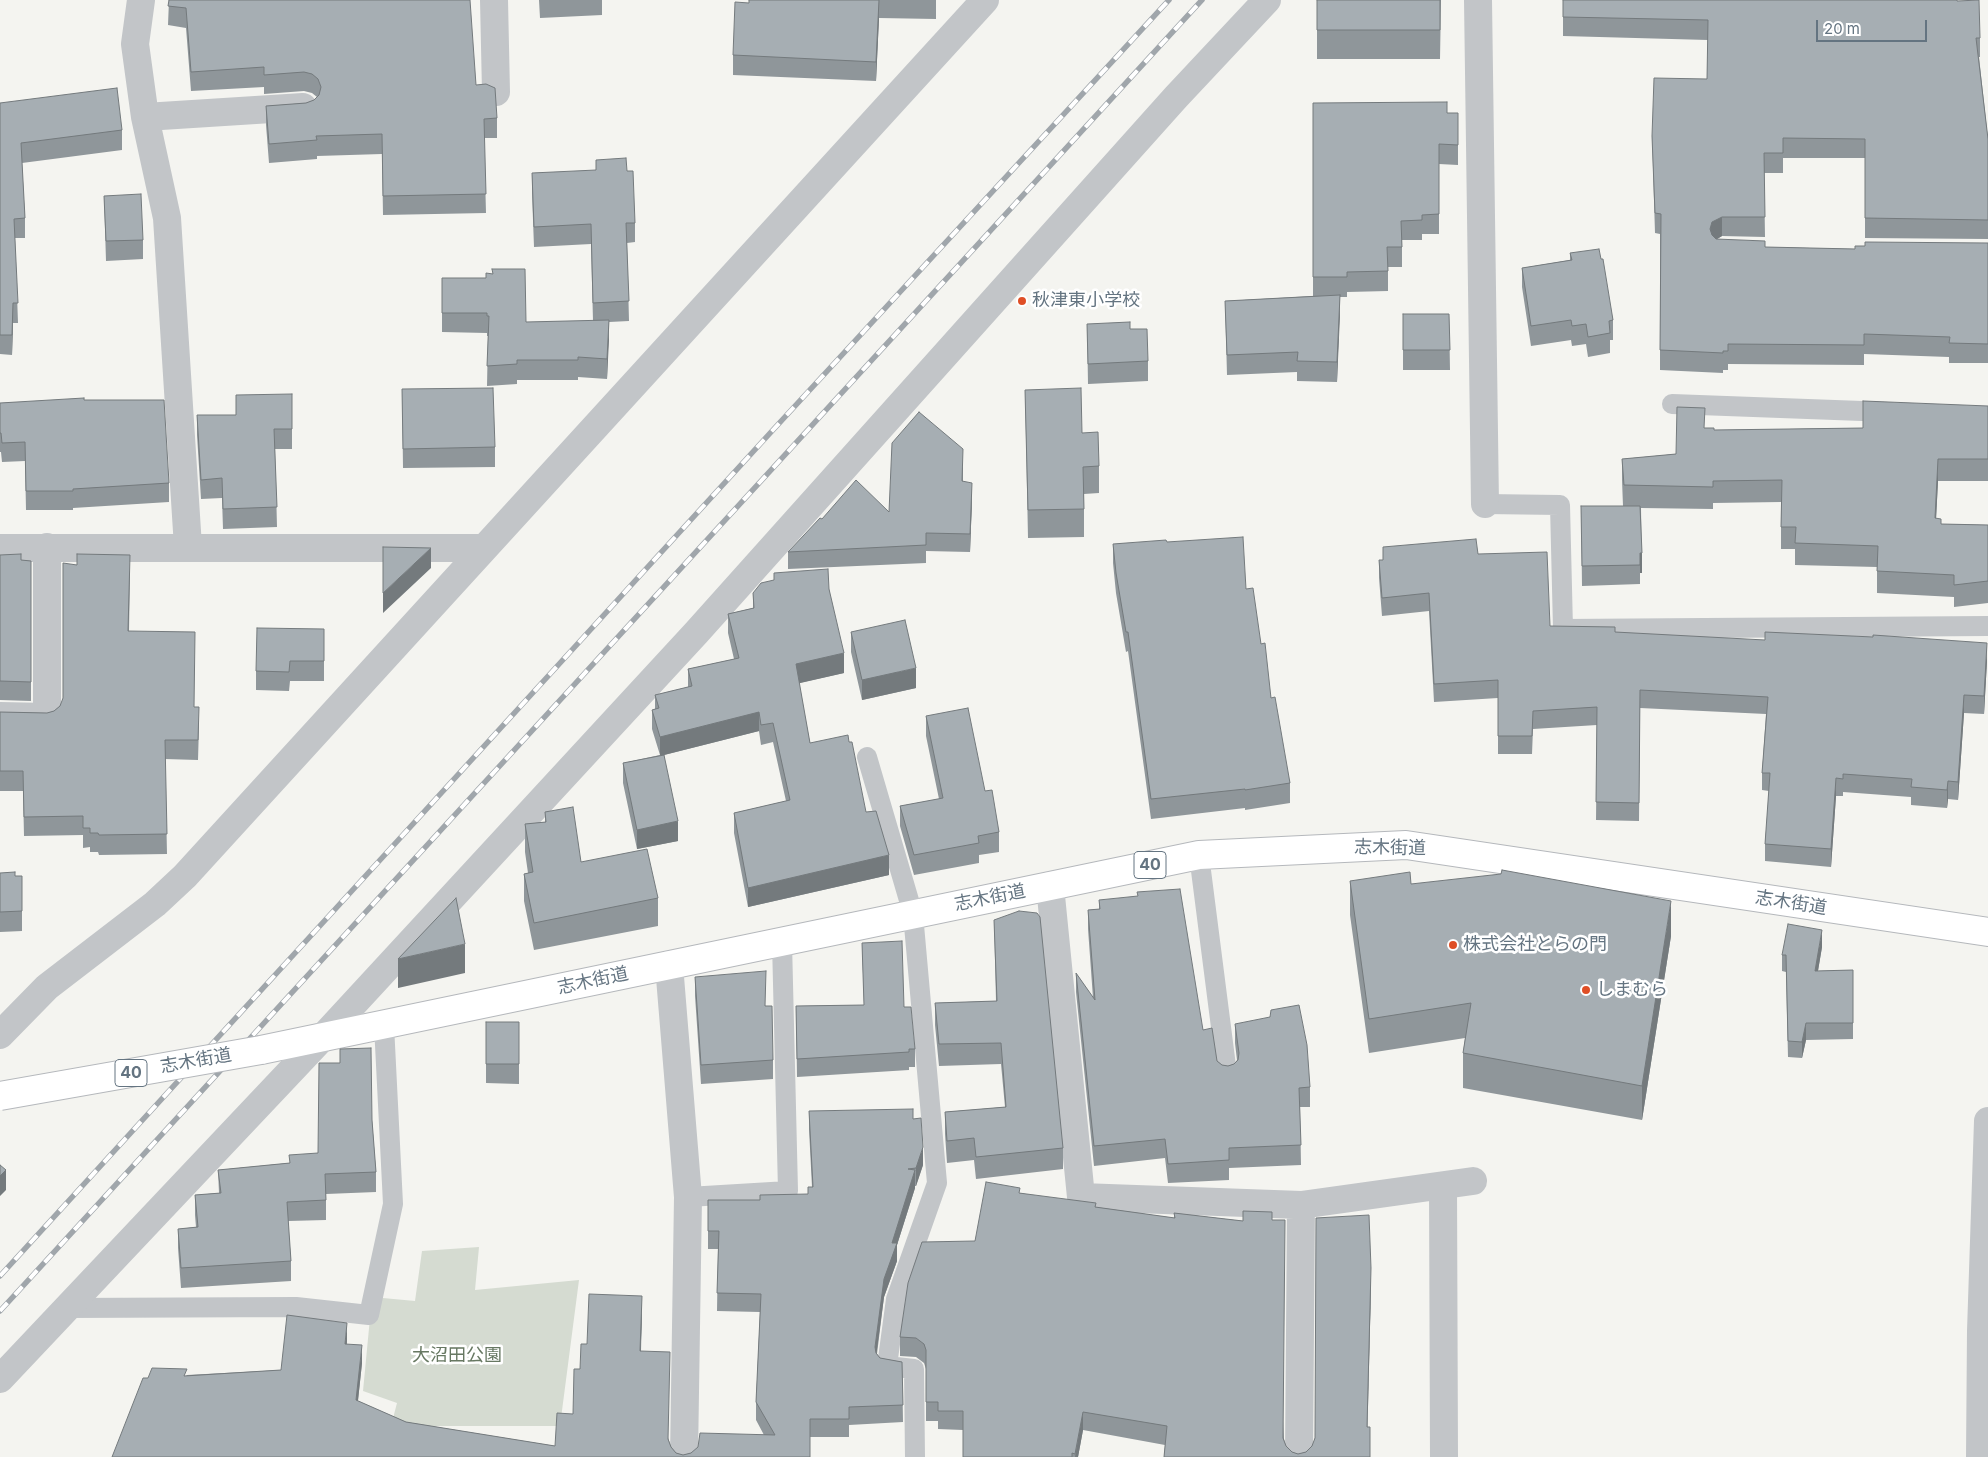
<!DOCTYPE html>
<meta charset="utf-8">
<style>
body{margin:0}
#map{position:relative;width:1988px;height:1457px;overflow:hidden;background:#f4f4f0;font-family:Inter,sans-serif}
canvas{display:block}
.scale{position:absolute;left:1816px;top:20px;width:111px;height:22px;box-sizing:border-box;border:2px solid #647481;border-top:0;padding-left:6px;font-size:15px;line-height:18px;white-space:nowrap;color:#647481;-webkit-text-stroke:4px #fff;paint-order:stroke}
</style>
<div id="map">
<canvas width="1988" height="1457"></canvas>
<div class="scale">20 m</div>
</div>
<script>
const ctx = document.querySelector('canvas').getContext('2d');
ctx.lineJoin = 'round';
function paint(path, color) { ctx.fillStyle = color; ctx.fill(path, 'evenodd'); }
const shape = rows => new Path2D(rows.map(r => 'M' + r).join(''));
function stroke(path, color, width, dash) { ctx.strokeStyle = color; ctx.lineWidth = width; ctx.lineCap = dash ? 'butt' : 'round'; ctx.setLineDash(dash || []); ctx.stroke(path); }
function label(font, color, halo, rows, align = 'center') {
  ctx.font = font + ' Inter,"Noto Sans JP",sans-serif'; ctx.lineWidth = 5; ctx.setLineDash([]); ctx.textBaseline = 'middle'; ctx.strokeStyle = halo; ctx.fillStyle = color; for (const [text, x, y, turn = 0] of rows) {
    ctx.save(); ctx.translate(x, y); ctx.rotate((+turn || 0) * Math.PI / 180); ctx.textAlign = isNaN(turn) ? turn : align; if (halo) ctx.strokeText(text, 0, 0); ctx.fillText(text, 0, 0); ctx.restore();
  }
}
const green = shape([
 [479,1247,475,1290,579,1280,560,1426,391,1426,397,1403,363,1391,372,1297,415,1301,422,1251]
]);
const lane = shape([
 [1672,404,1889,412],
 [1485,504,1560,505,1563,629,1988,626],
 [867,757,913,914,937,1183,896,1299,887,1366,914,1369,915,1457],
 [1199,855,1227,1074],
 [688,1197,788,1191,782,942],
 [67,1308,296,1307,369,1315,393,1204,384,1025]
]);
const street = shape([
 [141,0,135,44,145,117,167,218,188,547],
 [494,0,496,92],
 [1478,0,1485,504],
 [145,117,303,107],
 [0,548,484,548],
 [0,716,47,717,47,547],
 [1050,886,1081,1197,1301,1205,1299,1457],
 [669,965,688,1197,684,1457],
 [0,1035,47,987,155,904,185,876,985,0],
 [1443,1186,1444,1457],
 [1301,1205,1473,1181],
 [0,1379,322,1038,696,633,1176,97,1267,0],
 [1980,1457,1981,1331,1988,1121]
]);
const primary = shape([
 [261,1050,1199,855,1406,845,1988,932]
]);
const rail = shape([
 [0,1276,772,431,1169,0],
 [0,1311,1202,0]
]);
const primaryBridge = shape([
 [0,1096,261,1050]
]);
const wall = shape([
 [169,0,476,85,497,118,497,138,484,138,486,213,383,215,382,154,317,156,317,159,269,163,266,125,266,106,306,103,314,100,317,97,312,93,304,91,264,94,264,87,191,91,186,28,168,25],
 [539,0,602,0,602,15,540,18],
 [749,0,936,0,936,19,879,18,876,81,733,75,733,55,749,3],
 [1317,0,1441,0,1440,59,1317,59],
 [1563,0,1980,38,1980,57,1979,57,1988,139,1988,239,1865,238,1865,158,1783,158,1783,173,1764,173,1765,237,1722,236,1717,239,1765,247,1855,249,1865,246,1988,243,1988,363,1949,363,1949,357,1864,354,1864,365,1728,364,1728,370,1723,370,1723,373,1660,370,1660,234,1655,233,1652,136,1707,79,1708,40,1563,36],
 [0,103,122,130,122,150,22,163,25,218,25,238,15,238,18,323,13,323,12,355,0,354],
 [1313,103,1447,113,1458,113,1458,165,1439,164,1439,234,1422,234,1422,240,1402,240,1402,267,1388,267,1388,291,1347,292,1347,297,1340,297,1337,382,1297,381,1297,372,1227,375,1225,301,1313,296],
 [627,171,635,223,635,242,627,243,629,321,609,322,607,379,578,377,578,380,517,380,517,384,487,386,488,336,487,336,487,333,442,332,442,278,526,322,593,321,591,244,534,247,532,193,532,173],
 [104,196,143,240,143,259,106,261],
 [1570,253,1601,259,1613,320,1613,340,1610,340,1610,353,1588,357,1586,344,1572,346,1571,340,1531,346,1522,287,1522,268,1570,260],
 [1403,314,1449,314,1450,370,1403,370],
 [1087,324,1130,329,1148,361,1148,381,1088,384],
 [402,389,495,447,495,467,403,468],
 [1025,390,1082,433,1099,466,1099,493,1084,494,1084,537,1028,538],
 [292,394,292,449,275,449,277,527,223,529,222,498,201,499,197,435,197,415,236,415],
 [84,400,169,483,169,502,73,508,73,510,26,510,25,461,2,462,1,452,0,452,0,403],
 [1988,406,1988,481,1938,481,1936,518,1941,524,1988,525,1988,603,1954,607,1954,597,1877,593,1877,567,1795,565,1795,549,1781,549,1781,502,1713,503,1713,509,1641,508,1642,573,1640,573,1640,584,1582,586,1581,506,1623,506,1622,480,1622,459,1676,454,1705,428,1714,430,1863,428],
 [963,467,963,481,972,500,970,552,926,551,926,563,788,569,788,552,822,519,889,512],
 [1167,542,1246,589,1261,644,1271,698,1290,783,1290,803,1245,810,1245,808,1151,819,1128,651,1126,652,1116,593,1113,563,1113,544],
 [1383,547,1478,554,1550,626,1615,632,1987,661,1984,714,1964,713,1958,800,1948,799,1947,808,1911,805,1911,797,1843,792,1843,796,1836,796,1831,867,1765,861,1765,844,1769,791,1762,790,1762,773,1766,714,1640,708,1639,821,1596,820,1597,725,1533,729,1532,754,1498,754,1498,698,1434,702,1429,611,1382,616,1379,578,1379,560,1383,560],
 [0,555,21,560,31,561,31,701,0,700],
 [130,574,129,631,194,707,199,726,198,760,165,759,167,854,99,855,98,852,90,852,90,847,83,848,83,835,24,836,23,791,0,791,0,712,47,713,54,711,60,706],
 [829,589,844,673,799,683,810,743,866,812,889,875,748,907,734,833,734,813,786,801,773,742,761,745,759,731,664,755,678,841,637,849,623,783,623,763,660,755,652,729,652,710,655,709,655,695,688,687,688,669,734,659,728,633,728,614,753,608,753,593],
 [324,629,324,681,290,681,289,691,256,690,256,671],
 [851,632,916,688,862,700,851,652],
 [926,716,985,791,999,832,999,852,979,855,979,863,914,875,900,826,900,806,939,799,926,736],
 [545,812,581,862,658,898,658,926,534,950,524,901,524,874,528,873,525,852,525,824,545,822],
 [0,873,15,876,22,876,22,931,0,932],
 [1350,881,1411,884,1671,936,1642,1120,1463,1088,1463,1053,1465,1038,1369,1053,1350,915],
 [1099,900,1203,1030,1217,1061,1222,1065,1228,1066,1234,1064,1237,1060,1235,1043,1235,1024,1310,1087,1310,1107,1300,1107,1301,1165,1229,1168,1229,1180,1168,1183,1165,1158,1094,1166,1076,992,1076,973,1093,998,1088,929,1088,910,1099,909],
 [994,920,1063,1148,1063,1169,976,1179,974,1160,947,1163,945,1134,945,1112,1005,1107,1001,1064,939,1066,935,1025,935,1003,996,1001],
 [862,943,904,1007,915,1049,915,1067,909,1067,909,1070,797,1077,796,1006,864,1005],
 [1822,947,1818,971,1853,970,1853,1039,1806,1040,1802,1058,1788,1057,1786,972,1782,971,1782,955],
 [695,977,766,1006,773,1060,773,1079,701,1084,695,996],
 [486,1022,519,1022,519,1084,486,1083],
 [809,1111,913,1119,923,1165,916,1186,915,1186,915,1188,897,1245,897,1261,884,1297,877,1354,880,1358,902,1362,903,1422,849,1425,849,1437,810,1437,810,1457,112,1457,187,1375,281,1370,347,1340,347,1344,362,1363,358,1401,406,1422,555,1446,573,1414,580,1369,587,1344,642,1314,641,1351,671,1447,676,1453,683,1455,764,1435,756,1420,756,1402,760,1312,717,1311,718,1249,708,1249,708,1200,760,1200,808,1194,812,1187,809,1129],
 [372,1120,376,1172,376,1192,326,1194,326,1220,288,1221,291,1261,291,1281,181,1288,178,1248,178,1229,196,1227,195,1215,195,1195,219,1193,218,1170,289,1163,318,1153],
 [1020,1193,1096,1207,1174,1218,1174,1213,1243,1221,1272,1220,1284,1439,1286,1446,1292,1452,1298,1454,1306,1452,1312,1446,1371,1286,1367,1427,1370,1457,1164,1457,1165,1445,1083,1430,1078,1457,963,1457,963,1430,938,1429,938,1421,926,1421,926,1369,924,1363,916,1357,900,1356,900,1337,975,1241]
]);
const shadedWall = shape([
 [879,0,879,18,876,81,876,62],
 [1722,217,1722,236,1712,242,1710,229,1712,222],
 [1340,295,1340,315,1337,382,1337,362],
 [13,303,13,323,12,355,12,335],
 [609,320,609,340,607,379,607,359],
 [1938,459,1938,481,1935,540,1935,518],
 [972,483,972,500,970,552,970,534],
 [431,548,431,568,383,613,383,593],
 [1640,553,1642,553,1642,573,1640,573],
 [1987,643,1987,661,1984,714,1984,696],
 [844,653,844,673,796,684,796,664],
 [916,668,916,688,862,700,862,680],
 [1964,695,1964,713,1958,800,1958,782],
 [759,712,759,731,660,756,660,737],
 [1836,778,1836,796,1831,867,1831,849],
 [1948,781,1948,799,1947,808,1947,790],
 [678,821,678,841,637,849,637,830],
 [889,855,889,875,748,907,748,888],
 [1671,901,1671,936,1642,1120,1642,1086],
 [1822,930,1822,947,1815,988,1815,971],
 [465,944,465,973,398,988,398,959],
 [1806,1023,1806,1040,1802,1058,1802,1042],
 [923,1147,923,1165,916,1186,916,1168],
 [6,1170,6,1190,0,1196,0,1176],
 [915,1170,915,1188,897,1245,897,1261,884,1297,875,1364,875,1347,884,1279,892,1243],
 [1371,1268,1371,1286,1367,1446,1367,1427],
 [642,1296,642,1314,640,1368,640,1351],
 [347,1323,347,1340,345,1361,345,1344],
 [362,1345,362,1363,356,1418,356,1400],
 [1083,1412,1083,1430,1078,1457,1075,1457]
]);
const building = shape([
 [169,0,470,0,476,85,486,84,495,88,497,118,484,119,486,194,383,196,382,134,316,136,317,140,269,144,266,106,306,103,314,100,319,95,321,87,318,79,312,74,304,72,264,75,264,67,191,72,186,8,168,6,169,0],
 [749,0,879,0,876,62,733,55,735,2,749,3,749,0],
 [1317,0,1440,0,1440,30,1317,30,1317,0],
 [1563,0,1957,0,1957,1,1979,0,1980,38,1976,38,1988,139,1988,220,1865,218,1865,139,1783,138,1783,153,1764,153,1765,217,1722,217,1712,222,1710,229,1712,235,1716,239,1765,241,1765,247,1855,249,1855,246,1865,246,1865,242,1988,243,1988,344,1949,343,1950,337,1864,334,1864,345,1728,344,1728,351,1723,351,1723,353,1660,350,1661,214,1655,213,1652,136,1654,78,1707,79,1708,20,1563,17,1563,0],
 [117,88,122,130,21,143,25,218,14,219,18,303,13,303,12,335,0,335,0,103,117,88],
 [1447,102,1447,113,1458,113,1458,145,1439,144,1439,214,1422,215,1422,220,1401,221,1402,247,1387,247,1388,271,1347,272,1347,277,1313,277,1313,103,1447,102],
 [626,158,627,171,633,171,635,223,626,223,629,301,593,303,591,224,534,227,532,173,596,170,596,160,626,158],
 [141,194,143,240,106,241,104,196,141,194],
 [1599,249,1601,259,1603,259,1613,320,1609,321,1610,333,1588,337,1586,324,1572,326,1571,320,1531,326,1522,268,1572,260,1570,253,1599,249],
 [492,269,525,269,526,322,609,320,607,359,578,357,578,360,517,360,517,364,487,366,489,316,487,316,487,313,442,313,442,278,486,278,486,273,493,274,492,269],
 [1340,295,1337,362,1297,361,1298,352,1227,355,1225,301,1340,295],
 [1403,314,1449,314,1450,350,1403,350,1403,314],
 [1130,322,1130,329,1147,329,1148,361,1088,364,1087,324,1130,322],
 [493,388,495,447,403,449,402,389,493,388],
 [1081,388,1082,433,1098,432,1099,466,1083,467,1084,509,1028,510,1025,390,1081,388],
 [292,394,292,429,274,429,277,507,223,509,222,478,201,480,197,415,236,415,236,395,292,394],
 [84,398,84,400,164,400,169,483,73,489,73,491,26,491,25,442,2,443,1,433,0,433,0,403,84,398],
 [1863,401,1988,406,1988,459,1938,459,1935,518,1941,519,1941,524,1988,525,1988,581,1954,585,1954,575,1877,571,1878,546,1795,543,1796,527,1781,527,1782,480,1713,481,1713,487,1624,485,1622,459,1676,454,1677,407,1705,408,1704,428,1714,428,1714,430,1863,428,1863,401],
 [919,412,963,449,962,481,972,483,970,534,926,533,926,545,788,552,820,518,822,519,856,480,889,512,892,443,919,412],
 [1581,506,1640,506,1642,553,1640,553,1640,565,1582,566,1581,506],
 [1243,537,1246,589,1253,588,1261,644,1265,643,1271,698,1275,697,1290,783,1245,790,1245,789,1151,799,1128,632,1126,632,1116,573,1113,544,1166,540,1167,542,1243,537],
 [1476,539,1478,554,1547,552,1550,626,1615,627,1615,632,1765,640,1765,632,1873,637,1873,635,1987,643,1984,696,1964,695,1958,782,1948,781,1947,790,1911,787,1912,779,1843,774,1843,779,1836,778,1831,849,1765,844,1770,773,1762,773,1768,697,1640,690,1639,803,1596,802,1597,707,1533,711,1532,736,1498,736,1498,680,1434,684,1429,593,1382,598,1379,560,1383,560,1383,547,1476,539],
 [383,547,431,548,383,593,383,547],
 [21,554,21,560,31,561,31,682,0,681,0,555,21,554],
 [77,554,130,555,128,631,195,632,194,707,199,707,198,740,165,740,167,834,99,835,98,833,90,833,90,828,83,828,83,816,24,817,23,771,0,771,0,712,47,713,54,711,60,706,63,698,63,563,77,565,77,554],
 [828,569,829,589,844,653,796,664,810,743,848,735,849,742,852,742,866,812,876,811,889,855,748,888,734,813,790,800,773,723,761,725,759,712,660,737,652,710,659,708,655,695,692,686,688,669,739,658,728,614,754,608,753,593,761,583,774,580,774,573,828,569],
 [905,620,916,668,862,680,851,632,905,620],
 [257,628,324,629,324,661,290,661,289,672,256,671,257,628],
 [968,708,985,791,992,790,999,832,978,836,979,843,914,855,900,806,943,798,926,716,968,708],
 [664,755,678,821,637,830,623,763,664,755],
 [573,807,581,862,647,849,658,898,534,923,524,874,533,872,525,824,546,822,545,812,573,807],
 [1502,870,1671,901,1642,1086,1463,1053,1471,1003,1369,1019,1350,881,1410,872,1411,884,1501,874,1502,870],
 [15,872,15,876,22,876,22,911,0,912,0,873,15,872],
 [1180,889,1203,1030,1212,1028,1217,1061,1222,1065,1228,1066,1234,1064,1238,1060,1239,1053,1235,1024,1270,1017,1271,1010,1299,1005,1307,1045,1310,1087,1299,1088,1301,1145,1229,1148,1229,1160,1168,1164,1165,1139,1094,1146,1076,973,1095,1000,1088,910,1100,909,1099,900,1138,896,1137,892,1180,889],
 [456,898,465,944,398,959,456,898],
 [1019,911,1037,913,1040,917,1063,1148,976,1157,974,1138,947,1141,945,1112,1006,1107,1001,1043,939,1044,935,1003,997,1001,994,920,1019,911],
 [1788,924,1822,930,1815,971,1853,970,1853,1023,1806,1023,1802,1042,1788,1041,1786,955,1782,955,1788,924],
 [902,941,904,1007,911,1007,915,1049,909,1049,909,1052,797,1059,796,1006,864,1005,862,943,902,941],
 [766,971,765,1006,772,1006,773,1060,701,1065,695,977,766,971],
 [486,1022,519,1022,519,1064,486,1064,486,1022],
 [371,1048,372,1120,376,1172,325,1174,326,1200,287,1202,291,1261,181,1268,178,1229,198,1227,195,1195,221,1193,218,1170,290,1163,289,1155,318,1153,319,1063,340,1063,340,1049,371,1048],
 [913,1109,913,1119,921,1118,923,1147,916,1168,908,1169,915,1170,892,1243,897,1243,884,1279,875,1347,876,1353,880,1358,902,1362,903,1405,849,1407,849,1419,810,1419,810,1457,112,1457,143,1378,148,1378,152,1368,187,1369,184,1376,281,1370,287,1315,347,1323,345,1344,362,1345,356,1400,406,1422,555,1446,557,1413,573,1414,574,1369,580,1369,581,1344,587,1344,589,1294,642,1296,640,1351,670,1352,668,1439,671,1447,676,1453,683,1455,691,1453,698,1447,700,1433,775,1435,756,1402,761,1294,717,1293,719,1231,708,1231,708,1200,760,1200,760,1195,808,1194,808,1187,813,1187,809,1111,913,1109],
 [0,1165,6,1170,0,1176,0,1165],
 [986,1182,1020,1188,1019,1193,1096,1203,1095,1207,1175,1218,1174,1213,1243,1221,1243,1211,1272,1212,1272,1220,1285,1220,1283,1438,1286,1446,1292,1452,1298,1454,1306,1452,1312,1446,1315,1438,1316,1218,1369,1215,1371,1268,1367,1427,1370,1427,1370,1457,1164,1457,1167,1426,1083,1412,1075,1454,1072,1453,1072,1457,963,1457,963,1411,938,1411,938,1402,926,1402,926,1350,924,1344,916,1338,900,1337,908,1283,922,1242,975,1241,986,1182]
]);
const markers = [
 [1022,301,5,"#df4e25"],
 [1453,945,5,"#df4e25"],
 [1586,990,5,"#df4e25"]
];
const shields = [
 [1150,865,32],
 [131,1073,32]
];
const shieldNames = [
 ["40",1150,865],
 ["40",131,1073]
];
const poiNames = [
 ["秋津東小学校",1032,301],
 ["株式会社とらの門",1463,945],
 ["しまむら",1596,990]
];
const streetNames = [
 ["志木街道",1390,848,1],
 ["志木街道",990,898,-11],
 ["志木街道",1791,903,9],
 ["志木街道",593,981,-12],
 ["志木街道",196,1061,-10]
];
const parkNames = [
 ["大沼田公園",457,1356]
];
paint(green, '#d5dbd1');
stroke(primary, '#b5b8bc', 30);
stroke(lane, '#c2c5c8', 20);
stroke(street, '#c2c5c8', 28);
stroke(primary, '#fff', 28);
stroke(rail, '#a0a6ab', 5.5);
stroke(rail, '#fff', 4, [11]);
stroke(primaryBridge, '#b5b8bc', 30, []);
stroke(primaryBridge, '#fff', 28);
paint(wall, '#8f969a');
paint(shadedWall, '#747a7d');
paint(building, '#a6aeb3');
stroke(building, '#747a7d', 1);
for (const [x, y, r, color] of markers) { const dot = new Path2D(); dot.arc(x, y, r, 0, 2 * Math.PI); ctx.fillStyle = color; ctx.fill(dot); stroke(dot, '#fff', 2); }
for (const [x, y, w] of shields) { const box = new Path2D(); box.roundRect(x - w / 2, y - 13.5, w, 27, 4); ctx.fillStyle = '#fff'; ctx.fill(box); stroke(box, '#647481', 1); }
label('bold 16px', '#647481', null, shieldNames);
label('18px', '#647481', '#fff', poiNames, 'left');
label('18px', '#647481', '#fff', streetNames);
label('18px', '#677862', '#fff', parkNames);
</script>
